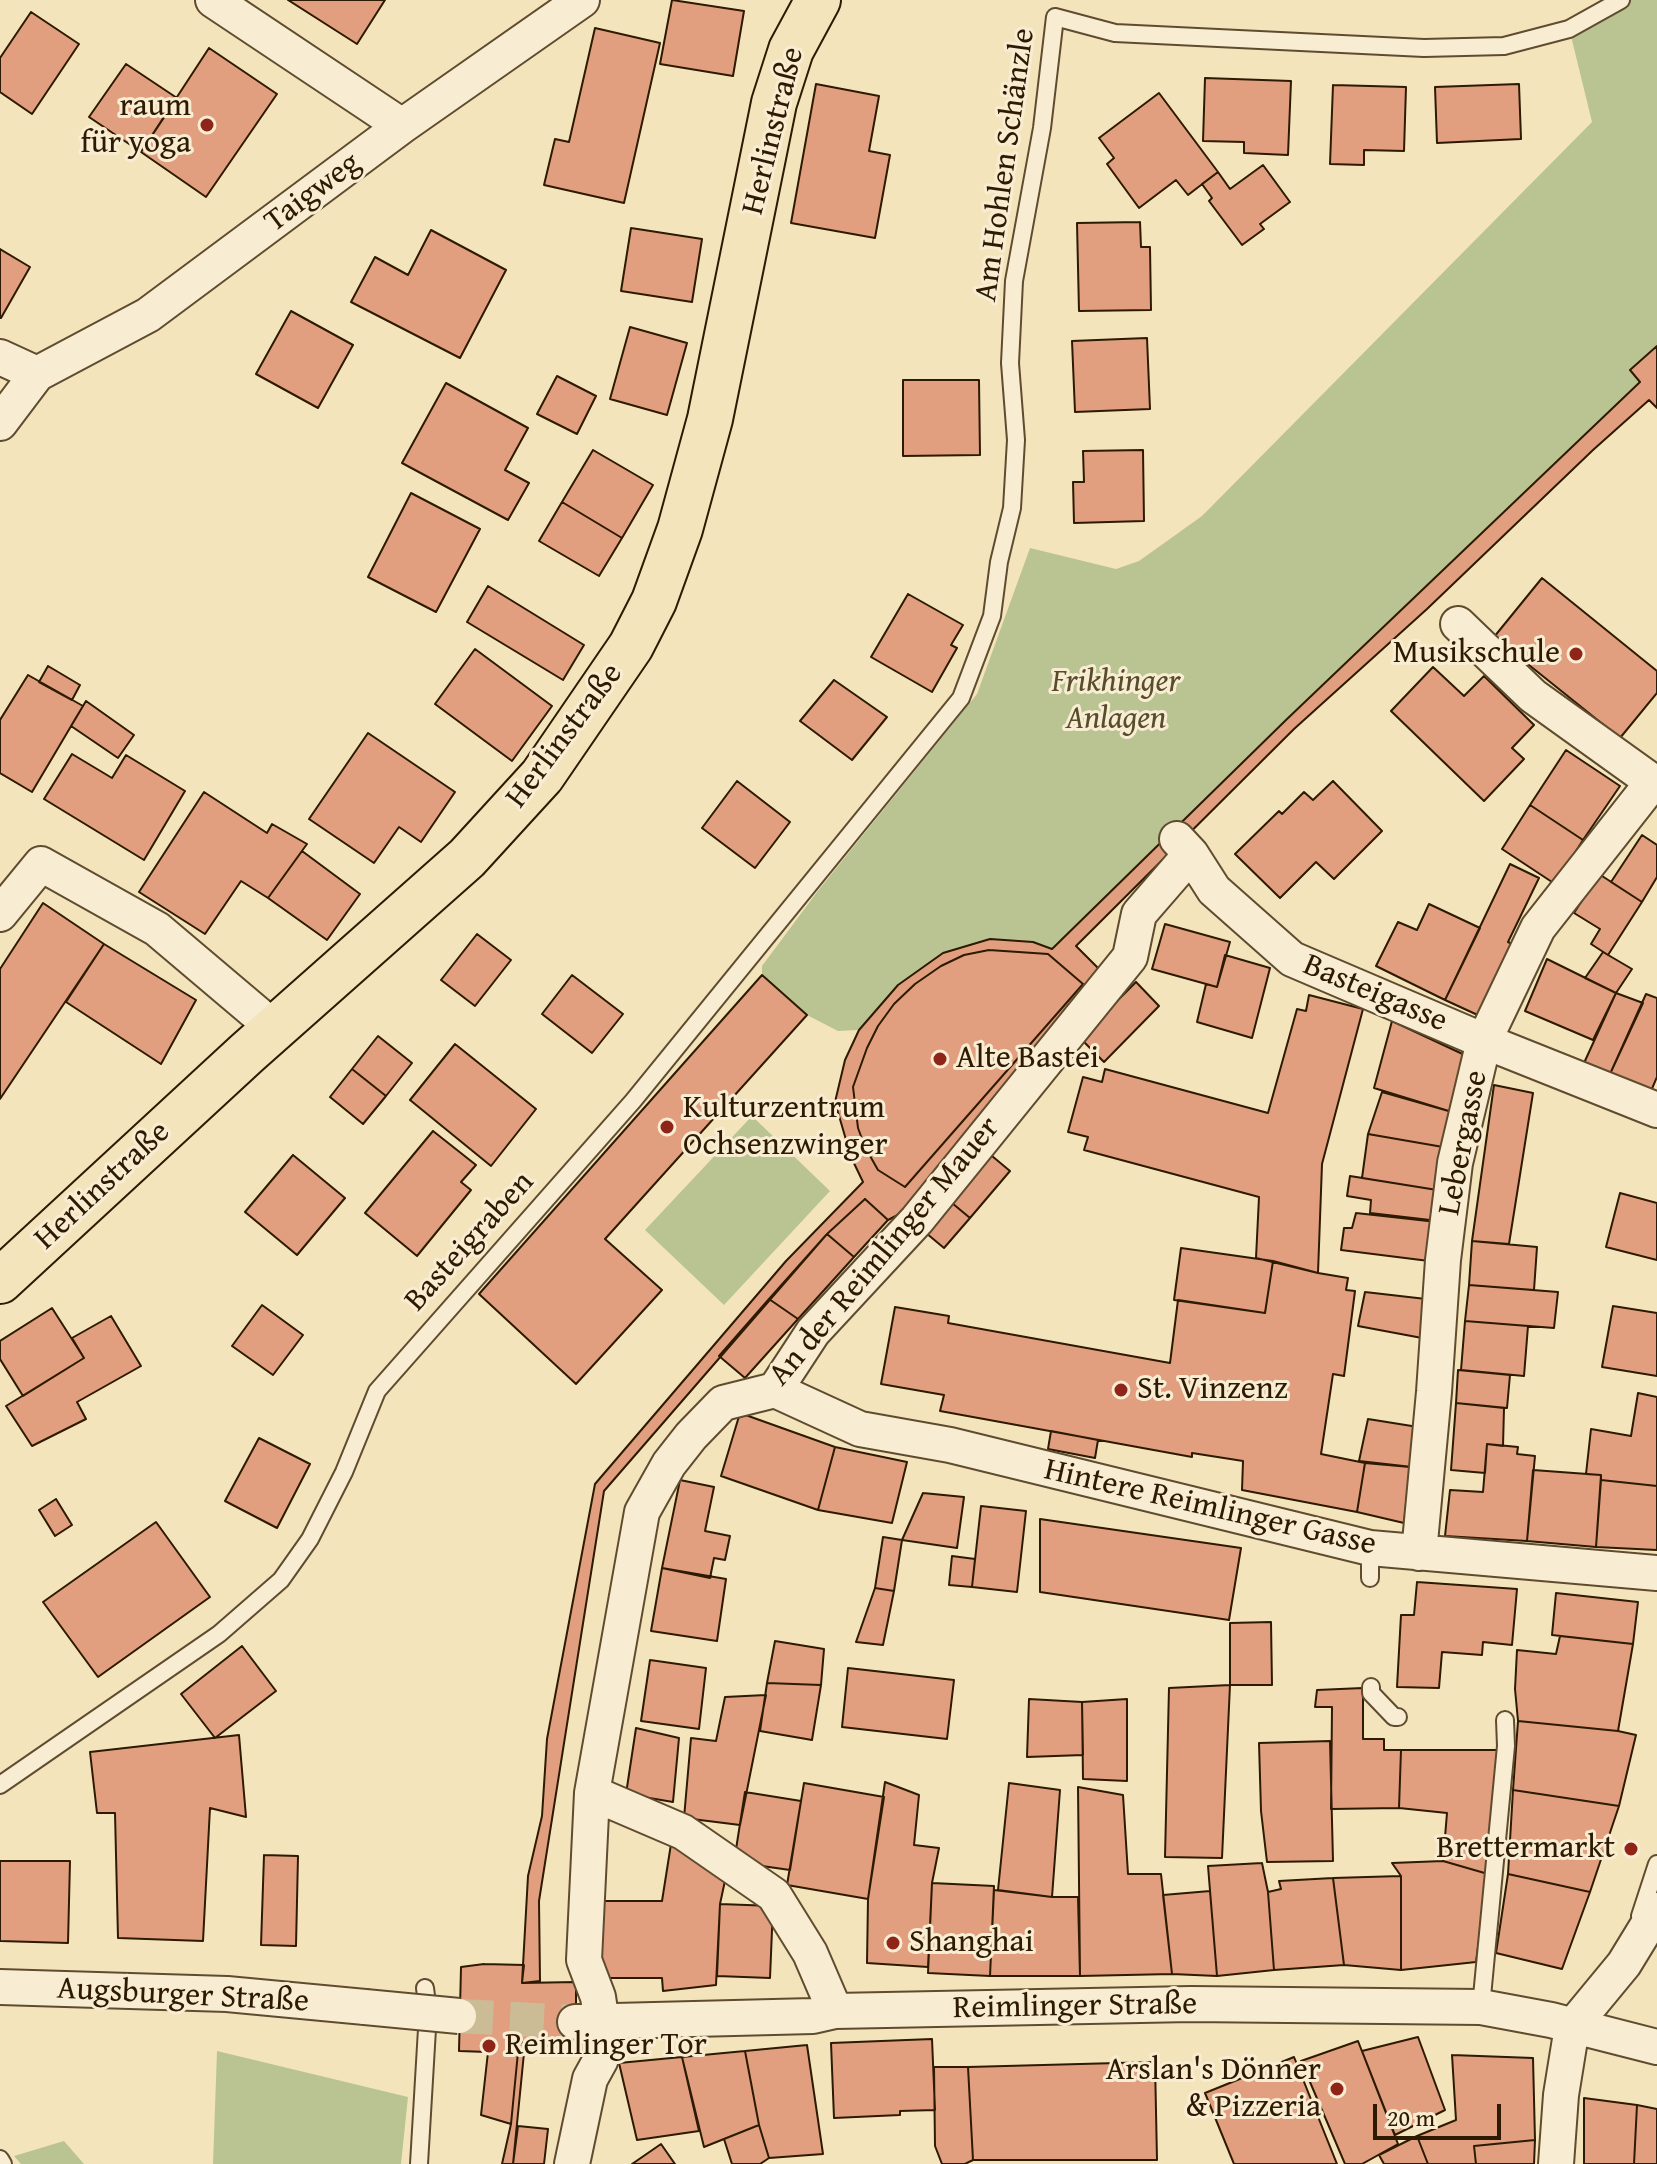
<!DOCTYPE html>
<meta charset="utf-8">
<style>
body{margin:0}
#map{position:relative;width:1657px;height:2164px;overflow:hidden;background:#f4e4bc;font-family:"Gentium Book Plus",serif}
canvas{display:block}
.scale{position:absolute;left:1373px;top:2104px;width:128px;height:36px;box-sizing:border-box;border:4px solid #2d1a00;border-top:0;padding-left:10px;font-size:24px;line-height:28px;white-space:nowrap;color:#2d1a00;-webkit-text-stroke:6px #f8edd3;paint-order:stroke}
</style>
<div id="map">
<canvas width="1657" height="2164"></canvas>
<div class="scale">20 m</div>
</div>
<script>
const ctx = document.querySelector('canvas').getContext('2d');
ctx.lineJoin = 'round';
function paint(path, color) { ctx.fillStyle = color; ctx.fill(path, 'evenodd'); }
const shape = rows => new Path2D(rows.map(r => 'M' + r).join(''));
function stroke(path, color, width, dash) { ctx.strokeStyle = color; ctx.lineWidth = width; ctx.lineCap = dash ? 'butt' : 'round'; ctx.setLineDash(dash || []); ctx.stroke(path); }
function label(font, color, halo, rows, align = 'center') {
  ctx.font = font + ' "Gentium Book Plus",serif'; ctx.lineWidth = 6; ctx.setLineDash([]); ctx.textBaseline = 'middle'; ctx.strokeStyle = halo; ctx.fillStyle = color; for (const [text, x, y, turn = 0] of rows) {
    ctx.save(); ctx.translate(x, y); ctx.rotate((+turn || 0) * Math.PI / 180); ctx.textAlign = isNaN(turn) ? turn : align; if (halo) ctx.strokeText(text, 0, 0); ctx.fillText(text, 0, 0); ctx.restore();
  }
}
const green = shape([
 [1624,0,1657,0,1657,346,1630,370,1640,382,1286,720,1052,949,1033,942,990,939,943,953,898,985,858,1030,838,1031,807,1015,762,975,762,966,817,892,977,694,1030,548,1116,569,1139,561,1202,516,1592,122,1570,32],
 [752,1116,830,1191,724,1305,645,1230],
 [217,2051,408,2097,401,2164,213,2164],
 [64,2141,84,2164,21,2164,14,2156]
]);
const building = shape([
 [288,0,385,0,357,44,288,0],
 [672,0,744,11,733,76,660,64,672,0],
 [31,12,79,44,32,114,0,92,0,58,31,12],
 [595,28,660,43,624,203,544,185,555,139,569,142,595,28],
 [209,48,277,94,206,197,141,152,209,48],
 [126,64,177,98,141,152,89,117,126,64],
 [1205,78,1291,81,1288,155,1244,153,1244,142,1203,141,1205,78],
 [816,84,879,96,869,151,890,155,875,238,791,223,816,84],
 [1519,84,1521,139,1437,143,1435,87,1519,84],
 [1333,85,1406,87,1404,151,1364,150,1364,165,1330,164,1333,85],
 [1159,93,1218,172,1188,195,1176,180,1139,208,1107,164,1114,158,1099,138,1159,93],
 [1263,165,1290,202,1260,224,1264,229,1242,245,1209,201,1212,198,1202,184,1218,172,1230,189,1263,165],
 [1140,222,1141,247,1150,247,1151,310,1079,311,1077,223,1140,222],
 [631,228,702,239,692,302,621,291,631,228],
 [431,230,506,270,460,358,351,302,375,257,408,275,431,230],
 [0,249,30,267,1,318,0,318,0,249],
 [291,311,353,345,318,408,256,374,291,311],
 [630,327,687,343,667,415,610,399,630,327],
 [1147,338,1150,409,1075,412,1072,341,1147,338],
 [1657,346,1657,408,1649,400,1593,450,1427,609,1294,729,1076,946,1103,973,913,1207,888,1220,865,1199,827,1234,604,1491,539,1901,540,1981,522,1983,528,1876,542,1816,547,1739,595,1484,786,1261,863,1182,851,1157,835,1102,845,1060,859,1030,898,985,943,953,990,939,1033,942,1052,949,1286,720,1640,382,1630,370,1657,346],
 [989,950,1048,954,1083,984,905,1187,878,1170,865,1147,858,1128,853,1087,867,1048,878,1026,894,1004,915,984,941,966,964,955,989,950],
 [557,376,596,396,577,434,537,414,557,376],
 [903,380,979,380,980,455,903,456,903,380],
 [446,383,528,428,505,470,529,483,508,520,402,463,446,383],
 [593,450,653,485,622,538,562,502,593,450],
 [1143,450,1144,521,1074,523,1073,482,1084,482,1083,451,1143,450],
 [411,493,480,529,436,612,368,577,411,493],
 [562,502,622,538,599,576,539,541,562,502],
 [1542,578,1657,671,1657,693,1620,738,1494,637,1542,578],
 [488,586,584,645,563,680,467,622,488,586],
 [908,594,963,625,951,645,957,648,932,692,871,657,908,594],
 [475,649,552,706,512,761,435,704,475,649],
 [48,666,80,685,72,700,39,682,48,666],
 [1433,667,1464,696,1484,676,1534,725,1512,748,1524,759,1484,801,1391,711,1433,667],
 [28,675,83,706,32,792,0,773,0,720,28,675],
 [834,680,887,717,852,760,800,721,834,680],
 [86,701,134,735,118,758,71,726,86,701],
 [368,733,455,792,421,842,399,827,374,863,309,819,368,733],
 [1566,750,1620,786,1583,840,1530,805,1566,750],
 [72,754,112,778,126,755,185,791,144,860,44,799,72,754],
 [737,781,790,822,755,868,702,828,737,781],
 [1333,781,1382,831,1334,879,1316,862,1280,898,1235,854,1279,811,1282,814,1304,792,1313,800,1333,781],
 [204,792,267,833,272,824,307,844,268,898,241,881,205,934,139,892,204,792],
 [1530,805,1583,840,1555,884,1502,849,1530,805],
 [1642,835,1657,845,1657,877,1642,902,1611,882,1642,835],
 [302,851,360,894,327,940,268,898,302,851],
 [1510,864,1539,878,1508,942,1516,946,1482,1017,1445,1000,1510,864],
 [1599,874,1642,902,1608,955,1591,944,1600,929,1574,913,1599,874],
 [43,903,104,944,0,1099,0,969,43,903],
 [1429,904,1480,928,1445,1000,1376,966,1398,922,1417,930,1429,904],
 [1165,924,1230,942,1217,987,1152,969,1165,924],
 [477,934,511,960,475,1006,441,980,477,934],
 [104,944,196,1000,161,1064,66,1002,104,944],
 [989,950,1048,954,1083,984,905,1187,878,1170,865,1147,858,1128,853,1087,867,1048,878,1026,894,1004,915,984,941,966,964,955,989,950],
 [1603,952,1632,969,1616,993,1585,978,1603,952],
 [1225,955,1270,968,1252,1038,1197,1022,1206,984,1217,987,1225,955],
 [1547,959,1616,993,1593,1040,1525,1011,1547,959],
 [572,975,623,1014,592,1053,542,1014,572,975],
 [762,975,807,1015,605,1239,662,1290,576,1384,479,1294,762,975],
 [1136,982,1159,1006,1104,1062,1080,1038,1136,982],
 [1616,993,1643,1003,1610,1074,1584,1063,1616,993],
 [1646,994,1657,998,1657,1077,1651,1091,1610,1074,1646,994],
 [1309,995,1363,1009,1322,1164,1318,1273,1256,1258,1259,1197,1084,1150,1088,1137,1068,1132,1083,1077,1102,1082,1105,1069,1268,1113,1297,1009,1306,1011,1309,995],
 [1392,1021,1469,1057,1452,1112,1374,1088,1392,1021],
 [378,1036,412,1063,386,1096,352,1069,378,1036],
 [455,1044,536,1109,491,1166,410,1100,455,1044],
 [352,1069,386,1096,363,1124,330,1097,352,1069],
 [1494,1085,1533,1093,1509,1244,1472,1241,1494,1085],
 [1382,1092,1452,1112,1443,1147,1368,1134,1382,1092],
 [433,1131,476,1165,461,1182,471,1190,417,1256,365,1213,433,1131],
 [1368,1134,1443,1147,1437,1190,1362,1178,1368,1134],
 [986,1151,1010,1171,970,1218,946,1198,986,1151],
 [293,1155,345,1198,297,1255,245,1212,293,1155],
 [1350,1176,1437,1190,1430,1220,1370,1213,1371,1200,1347,1196,1350,1176],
 [1620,1193,1657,1203,1657,1260,1606,1247,1620,1193],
 [946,1198,970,1218,944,1248,920,1228,946,1198],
 [865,1199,888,1220,854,1257,827,1234,865,1199],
 [1356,1213,1437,1222,1429,1261,1341,1250,1344,1228,1352,1228,1356,1213],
 [827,1234,854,1257,798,1319,769,1299,827,1234],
 [1472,1241,1537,1247,1534,1290,1469,1285,1472,1241],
 [1181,1248,1273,1261,1265,1313,1174,1300,1181,1248],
 [1273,1261,1318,1273,1348,1278,1346,1290,1355,1291,1344,1376,1333,1374,1321,1454,1365,1463,1357,1512,1242,1490,1243,1461,1192,1453,1192,1457,940,1411,944,1395,881,1384,895,1307,949,1316,948,1323,1170,1363,1178,1300,1265,1313,1273,1261],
 [1469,1285,1558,1292,1554,1328,1465,1321,1469,1285],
 [1365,1292,1426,1299,1422,1338,1358,1326,1365,1292],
 [769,1299,798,1319,745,1378,719,1356,769,1299],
 [262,1305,303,1335,273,1375,232,1346,262,1305],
 [1613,1306,1657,1313,1657,1376,1602,1367,1613,1306],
 [52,1308,84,1358,23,1396,0,1359,0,1341,52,1308],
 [111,1316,141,1366,77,1402,86,1419,32,1446,6,1406,84,1358,72,1338,111,1316],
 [1465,1321,1528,1326,1524,1376,1461,1370,1465,1321],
 [1458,1370,1510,1375,1507,1408,1456,1403,1458,1370],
 [1638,1393,1657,1397,1657,1486,1601,1480,1601,1475,1586,1474,1591,1429,1631,1436,1638,1393],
 [1456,1403,1504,1408,1503,1446,1487,1444,1485,1473,1451,1470,1456,1403],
 [740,1413,835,1447,818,1510,721,1476,740,1413],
 [1368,1419,1418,1427,1412,1467,1359,1461,1368,1419],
 [1051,1431,1098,1440,1095,1458,1048,1449,1051,1431],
 [259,1438,310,1464,277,1528,225,1501,259,1438],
 [1487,1444,1518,1447,1517,1454,1535,1456,1527,1541,1445,1536,1450,1490,1483,1492,1487,1444],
 [835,1447,907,1462,892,1523,818,1510,835,1447],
 [1365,1463,1410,1467,1404,1523,1357,1512,1365,1463],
 [1533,1470,1601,1475,1596,1547,1527,1541,1533,1470],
 [680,1480,714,1487,705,1531,730,1536,725,1560,714,1558,710,1578,662,1568,680,1480],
 [1601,1480,1657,1486,1657,1550,1596,1547,1601,1480],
 [923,1493,964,1497,957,1548,902,1540,923,1493],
 [56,1499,72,1525,55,1536,39,1510,56,1499],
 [981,1506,1026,1511,1017,1592,972,1587,981,1506],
 [1040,1519,1241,1548,1229,1620,1040,1592,1040,1519],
 [156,1522,210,1597,98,1677,43,1602,156,1522],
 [883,1537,902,1540,894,1591,875,1588,883,1537],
 [952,1556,975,1559,972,1587,949,1585,952,1556],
 [662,1568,726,1579,717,1641,651,1631,662,1568],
 [1417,1582,1517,1589,1512,1645,1483,1642,1482,1655,1442,1652,1439,1688,1397,1687,1401,1615,1414,1615,1417,1582],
 [875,1588,894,1591,883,1645,856,1642,875,1588],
 [1556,1593,1638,1602,1633,1644,1552,1635,1556,1593],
 [1271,1622,1272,1685,1230,1685,1230,1623,1271,1622],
 [1560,1636,1633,1644,1618,1731,1518,1721,1515,1689,1517,1650,1556,1654,1560,1636],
 [775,1641,824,1649,821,1685,767,1683,775,1641],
 [242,1646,276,1691,215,1738,181,1694,242,1646],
 [650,1660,706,1668,699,1729,641,1721,650,1660],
 [848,1668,954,1680,947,1739,842,1727,848,1668],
 [767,1683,821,1685,812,1740,760,1731,767,1683],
 [1230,1685,1222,1858,1165,1857,1169,1688,1230,1685],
 [1363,1688,1363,1739,1384,1739,1384,1750,1401,1750,1399,1808,1331,1809,1332,1707,1315,1707,1317,1690,1363,1688],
 [766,1695,740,1825,684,1818,691,1738,716,1741,725,1697,766,1695],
 [1029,1699,1082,1702,1083,1755,1027,1757,1029,1699],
 [1127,1699,1127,1781,1083,1779,1082,1702,1127,1699],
 [1518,1721,1618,1731,1636,1735,1619,1806,1513,1790,1518,1721],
 [636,1728,679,1738,673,1802,626,1794,636,1728],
 [239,1735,246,1817,210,1808,203,1941,118,1938,115,1813,97,1813,90,1752,239,1735],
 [1330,1741,1333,1861,1267,1862,1261,1811,1259,1743,1330,1741],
 [1401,1750,1498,1750,1488,1874,1443,1861,1447,1813,1399,1808,1401,1750],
 [885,1782,919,1795,914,1845,939,1848,932,1883,928,1967,867,1963,868,1899,885,1782],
 [804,1783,884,1797,868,1899,787,1885,804,1783],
 [1009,1783,1060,1790,1052,1897,998,1890,1009,1783],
 [1078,1787,1123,1795,1128,1874,1161,1874,1172,1974,1080,1976,1078,1787],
 [1513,1790,1619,1806,1590,1892,1508,1874,1513,1790],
 [745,1792,801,1801,790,1870,734,1862,745,1792],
 [671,1844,726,1876,720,1904,716,1985,663,1991,662,1978,599,1978,599,1901,662,1901,671,1844],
 [264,1855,298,1856,296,1946,261,1945,264,1855],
 [0,1861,70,1861,68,1943,0,1941,0,1861],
 [1443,1861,1488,1874,1476,1962,1401,1970,1401,1876,1392,1863,1443,1861],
 [1262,1863,1268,1892,1274,1970,1217,1976,1208,1866,1262,1863],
 [1508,1874,1590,1892,1562,1969,1496,1953,1508,1874],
 [1401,1876,1401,1970,1344,1965,1333,1878,1401,1876],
 [1333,1878,1344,1965,1274,1970,1268,1892,1281,1889,1279,1881,1333,1878],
 [932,1883,994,1886,990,1976,928,1973,932,1883],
 [994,1890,1052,1897,1078,1897,1080,1976,990,1976,994,1890],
 [1210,1891,1217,1976,1172,1974,1163,1895,1210,1891],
 [720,1904,773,1906,770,1978,717,1976,720,1904],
 [484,1964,524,1965,522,1983,576,1982,576,2050,519,2042,511,2124,481,2115,488,2052,459,2051,461,1967,484,1964],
 [1418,2037,1445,2110,1395,2135,1362,2051,1418,2037],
 [932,2039,935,2110,900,2111,900,2115,834,2118,831,2043,932,2039],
 [1358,2041,1398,2144,1362,2164,1345,2164,1301,2061,1358,2041],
 [519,2042,525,2043,513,2164,502,2164,511,2124,519,2042],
 [807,2045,823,2154,769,2158,759,2125,745,2051,807,2045],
 [745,2051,759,2125,704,2147,682,2057,745,2051],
 [1452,2055,1533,2058,1535,2140,1474,2146,1476,2164,1428,2164,1417,2136,1456,2120,1452,2055],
 [682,2057,699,2131,637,2140,619,2063,682,2057],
 [1294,2057,1337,2164,1234,2164,1205,2093,1294,2057],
 [1155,2062,1157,2160,973,2160,968,2067,1155,2062],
 [934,2067,968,2067,973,2160,965,2164,942,2164,935,2146,934,2067],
 [1584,2098,1637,2105,1634,2164,1584,2164,1584,2098],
 [1637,2105,1657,2109,1657,2164,1634,2164,1637,2105],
 [759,2125,769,2158,760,2164,732,2164,724,2139,759,2125],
 [518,2126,548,2129,544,2164,513,2164,518,2126],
 [1417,2136,1428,2164,1384,2164,1379,2155,1417,2136],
 [1535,2140,1534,2164,1476,2164,1474,2146,1535,2140],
 [661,2144,675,2164,632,2164,661,2144]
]);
const streetTunnel = shape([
 [459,2016,575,2022]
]);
const lane = shape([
 [1370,1578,1370,1548],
 [1371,1687,1371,1693,1394,1717,1398,1717],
 [0,1785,219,1634,281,1580,310,1539,344,1472,377,1391,633,1101,961,698,992,616,999,562,1012,508,1016,440,1010,363,1014,281,1042,128,1055,17,1115,33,1424,48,1504,46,1569,29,1621,0],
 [1640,1916,1657,1864],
 [1481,2007,1506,1746,1505,1720],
 [0,2159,3,2164],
 [419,2164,428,2012,425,1988]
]);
const street = shape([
 [213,0,402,126],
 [0,357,37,374,148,315,402,126,582,0],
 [0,423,37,374],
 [1458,624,1533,696,1657,785],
 [1177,839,1191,854,1214,890,1292,959,1484,1041,1657,1110],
 [0,914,41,864,157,929,274,1028],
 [775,1390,860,1429,950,1445,1370,1548,1657,1573],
 [1419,1553,1434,1392,1443,1260,1455,1163,1484,1041,1538,928,1652,783],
 [592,1793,683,1832,774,1895,810,1953,835,2011],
 [0,1987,227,1994,365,2007],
 [575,2022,813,2016,835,2011,1191,2004,1481,2007,1551,2020,1657,2047],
 [572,2164,590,2079,601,2059,602,2023,598,1997,584,1960,592,1793,642,1512,669,1464,691,1436,723,1403,775,1390,813,1332,917,1220,1130,957,1139,914,1191,854],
 [1556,2164,1561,2095,1572,2027,1624,1964,1657,1910]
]);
const primary = shape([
 [0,1281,247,1053,467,858,542,776,631,646,654,601,680,529,710,419,774,103,791,50,818,0]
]);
const streetBridge = shape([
 [365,2007,459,2016]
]);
const markers = [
 [207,125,8,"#8f2418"],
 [1576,654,8,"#8f2418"],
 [940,1059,8,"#8f2418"],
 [667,1127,8,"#8f2418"],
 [1121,1390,8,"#8f2418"],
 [1631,1849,8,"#8f2418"],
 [893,1943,8,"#8f2418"],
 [489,2046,8,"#8f2418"],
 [1337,2089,8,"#8f2418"]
];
const poiNames = [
 ["raum",191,107,"right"],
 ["für yoga",191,144,"right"],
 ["Musikschule",1560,654,"right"],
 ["Alte Bastei",956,1059],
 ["Kulturzentrum",683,1109],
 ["Ochsenzwinger",683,1146],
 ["St. Vinzenz",1137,1390],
 ["Brettermarkt",1615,1849,"right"],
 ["Shanghai",909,1943],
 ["Reimlinger Tor",505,2046],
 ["Arslan's Dönner",1321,2071,"right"],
 ["& Pizzeria",1321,2108,"right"]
];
const streetNames = [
 ["Herlinstraße",774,131,-76],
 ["Am Hohlen Schänzle",1006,165,-82],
 ["Taigweg",313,193,-37],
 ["Herlinstraße",565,736,-53],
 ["Basteigasse",1375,994,23],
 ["Lebergasse",1464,1143,-79],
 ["Herlinstraße",103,1186,-43],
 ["Basteigraben",470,1242,-48],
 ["An der Reimlinger Mauer",885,1252,-50],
 ["Hintere Reimlinger Gasse",1210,1508,13],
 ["Augsburger Straße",183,1996,3],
 ["Reimlinger Straße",1075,2007,-1]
];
const parkNames = [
 ["Frikhinger",1116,683],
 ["Anlagen",1116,720]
];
paint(green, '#bac492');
paint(building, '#e19f80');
stroke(building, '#2d1a00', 2);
stroke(streetTunnel, '#ccbc96', 34, [34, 17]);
stroke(lane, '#5f4c2f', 20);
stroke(street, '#5f4c2f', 38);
stroke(primary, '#2d1a00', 48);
stroke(lane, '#f8edd3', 16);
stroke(street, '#f8edd3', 34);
stroke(primary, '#f4e4bc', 44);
stroke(streetBridge, '#5f4c2f', 38, []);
stroke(streetBridge, '#f8edd3', 34);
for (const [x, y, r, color] of markers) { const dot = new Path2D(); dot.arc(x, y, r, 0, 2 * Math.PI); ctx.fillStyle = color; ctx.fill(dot); stroke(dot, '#f8edd3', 3); }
label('32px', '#2d1a00', '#f8edd3', poiNames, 'left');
label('32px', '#2d1a00', '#f8edd3', streetNames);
label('italic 32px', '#574d2c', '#f8edd3', parkNames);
</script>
